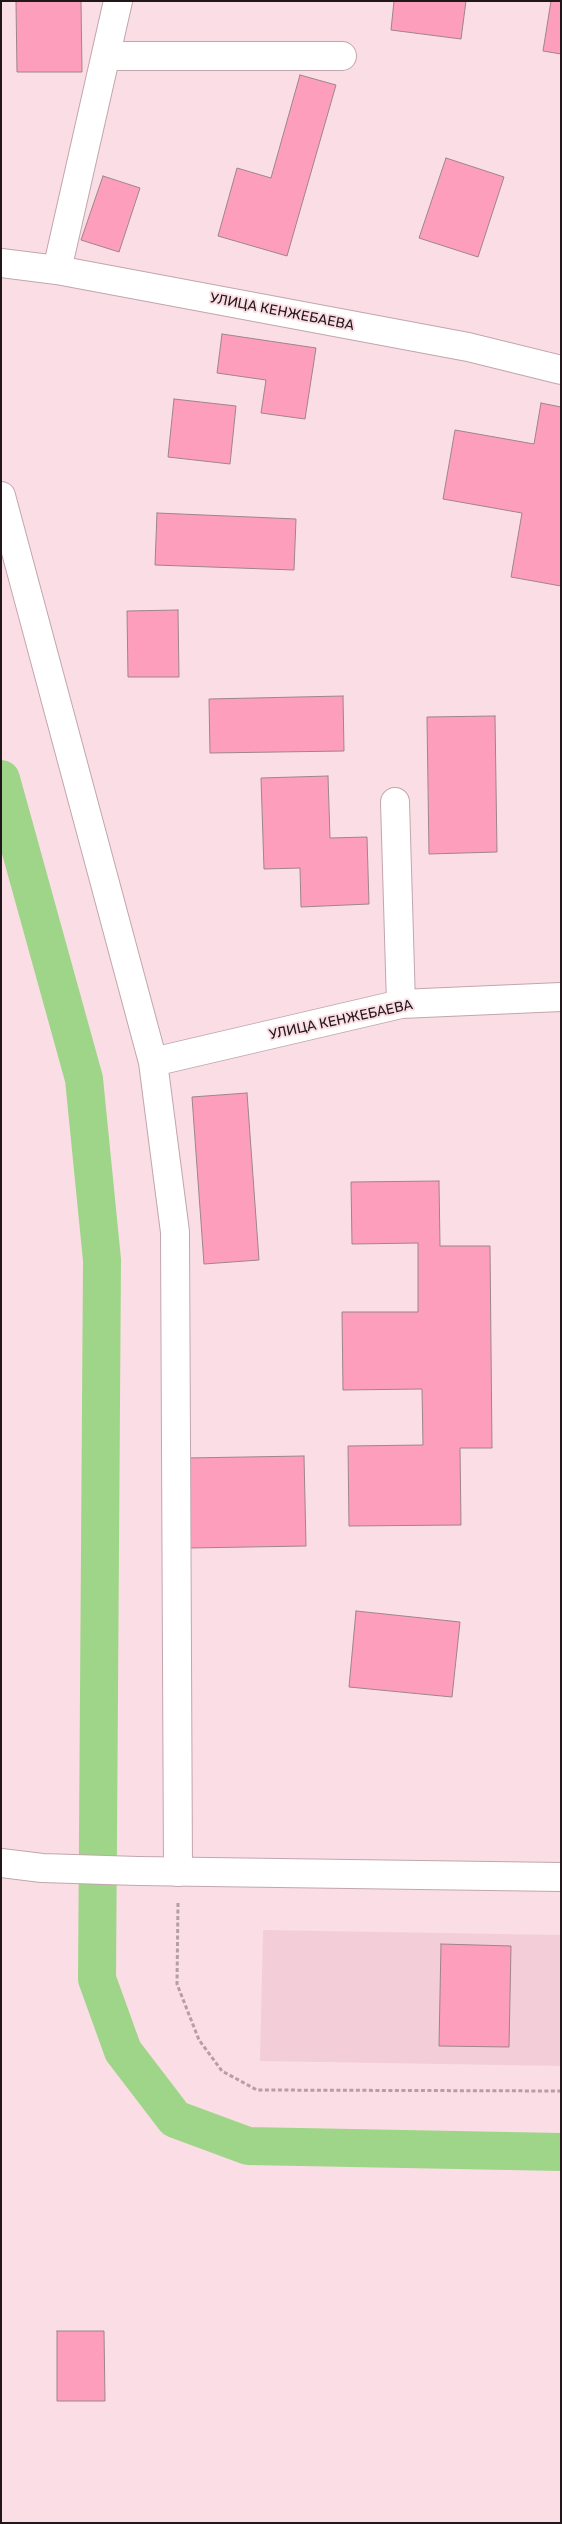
<!DOCTYPE html>
<meta charset="utf-8">
<style>
body{margin:0}
#map{position:relative;width:562px;height:2524px;overflow:hidden;background:#fbdee5;font-family:Rubik,sans-serif}
canvas{display:block}
.frame{position:absolute;inset:0;border:2px solid #21171a;pointer-events:none}
</style>
<div id="map">
<canvas width="562" height="2524"></canvas>
<div class="frame"></div>
</div>
<script>
const ctx = document.querySelector('canvas').getContext('2d');
ctx.lineJoin = 'round';
function paint(path, color) { ctx.fillStyle = color; ctx.fill(path, 'evenodd'); }
const shape = rows => new Path2D(rows.map(r => 'M' + r).join(''));
function stroke(path, color, width, dash) { ctx.strokeStyle = color; ctx.lineWidth = width; ctx.lineCap = dash ? 'butt' : 'round'; ctx.setLineDash(dash || []); ctx.stroke(path); }
function label(font, color, halo, rows, align = 'center') {
  ctx.font = font + ' Rubik,sans-serif'; ctx.lineWidth = 4; ctx.setLineDash([]); ctx.textBaseline = 'middle'; ctx.strokeStyle = halo; ctx.fillStyle = color; for (const [text, x, y, turn = 0] of rows) {
    ctx.save(); ctx.translate(x, y); ctx.rotate((+turn || 0) * Math.PI / 180); ctx.textAlign = isNaN(turn) ? turn : align; if (halo) ctx.strokeText(text, 0, 0); ctx.fillText(text, 0, 0); ctx.restore();
  }
}
const built = shape([
 [263,1930,561,1935,561,2066,260,2061]
]);
const canal = shape([
 [1,779,84,1079,102,1260,97,1979,123,2051,175,2119,248,2146,561,2152]
]);
const building = shape([
 [16,1,81,1,82,72,17,72,16,1],
 [394,1,466,1,461,39,391,30,394,1],
 [551,1,561,1,561,54,543,51,551,1],
 [300,75,336,85,287,256,218,236,237,168,271,178,300,75],
 [446,158,504,177,478,257,419,238,446,158],
 [103,176,140,188,119,252,81,240,103,176],
 [222,334,316,348,305,419,261,413,266,380,217,373,222,334],
 [174,399,236,406,230,464,168,457,174,399],
 [541,403,561,407,561,586,511,577,522,513,443,499,455,430,534,444,541,403],
 [157,513,296,519,294,570,155,565,157,513],
 [178,610,179,677,128,677,127,611,178,610],
 [343,696,344,751,210,753,209,699,343,696],
 [495,716,497,852,429,854,427,717,495,716],
 [328,776,330,838,367,837,369,904,301,907,300,868,264,869,261,778,328,776],
 [247,1093,259,1260,204,1264,192,1097,247,1093],
 [439,1181,440,1246,490,1246,492,1448,460,1448,461,1525,349,1526,348,1446,423,1445,422,1389,343,1390,342,1312,418,1312,418,1243,352,1244,351,1182,439,1181],
 [304,1456,306,1546,189,1548,187,1458,304,1456],
 [356,1611,460,1622,452,1697,349,1687,356,1611],
 [441,1944,511,1946,509,2047,439,2046,441,1944],
 [57,2331,104,2331,105,2401,57,2401,57,2331]
]);
const path = shape([
 [178,1903,177,1984,199,2040,222,2071,257,2090,561,2091]
]);
const minor = shape([
 [106,56,342,56],
 [1,263,57,270,468,347,561,370],
 [57,270,118,1],
 [1,496,153,1062,175,1232,178,1872],
 [395,802,401,1004],
 [153,1062,401,1004,561,997]
]);
const major = shape([
 [1,1863,42,1868,138,1871,561,1877]
]);
const streetNames = [
 ["УЛИЦА КЕНЖЕБАЕВА",282,312,11],
 ["УЛИЦА КЕНЖЕБАЕВА",341,1020,-12]
];
paint(built, '#f3ced8');
stroke(canal, '#9fd589', 38);
paint(building, '#fd9fbc');
stroke(building, '#9e848b', 1);
stroke(minor, '#c1a6ad', 30);
stroke(major, '#c1a6ad', 30);
stroke(path, '#b59ea4', 3, [4, 2.5]);
stroke(minor, '#fff', 28);
stroke(major, '#fff', 28);
label('14px', '#21171a', '#fbdee5', streetNames);
</script>
